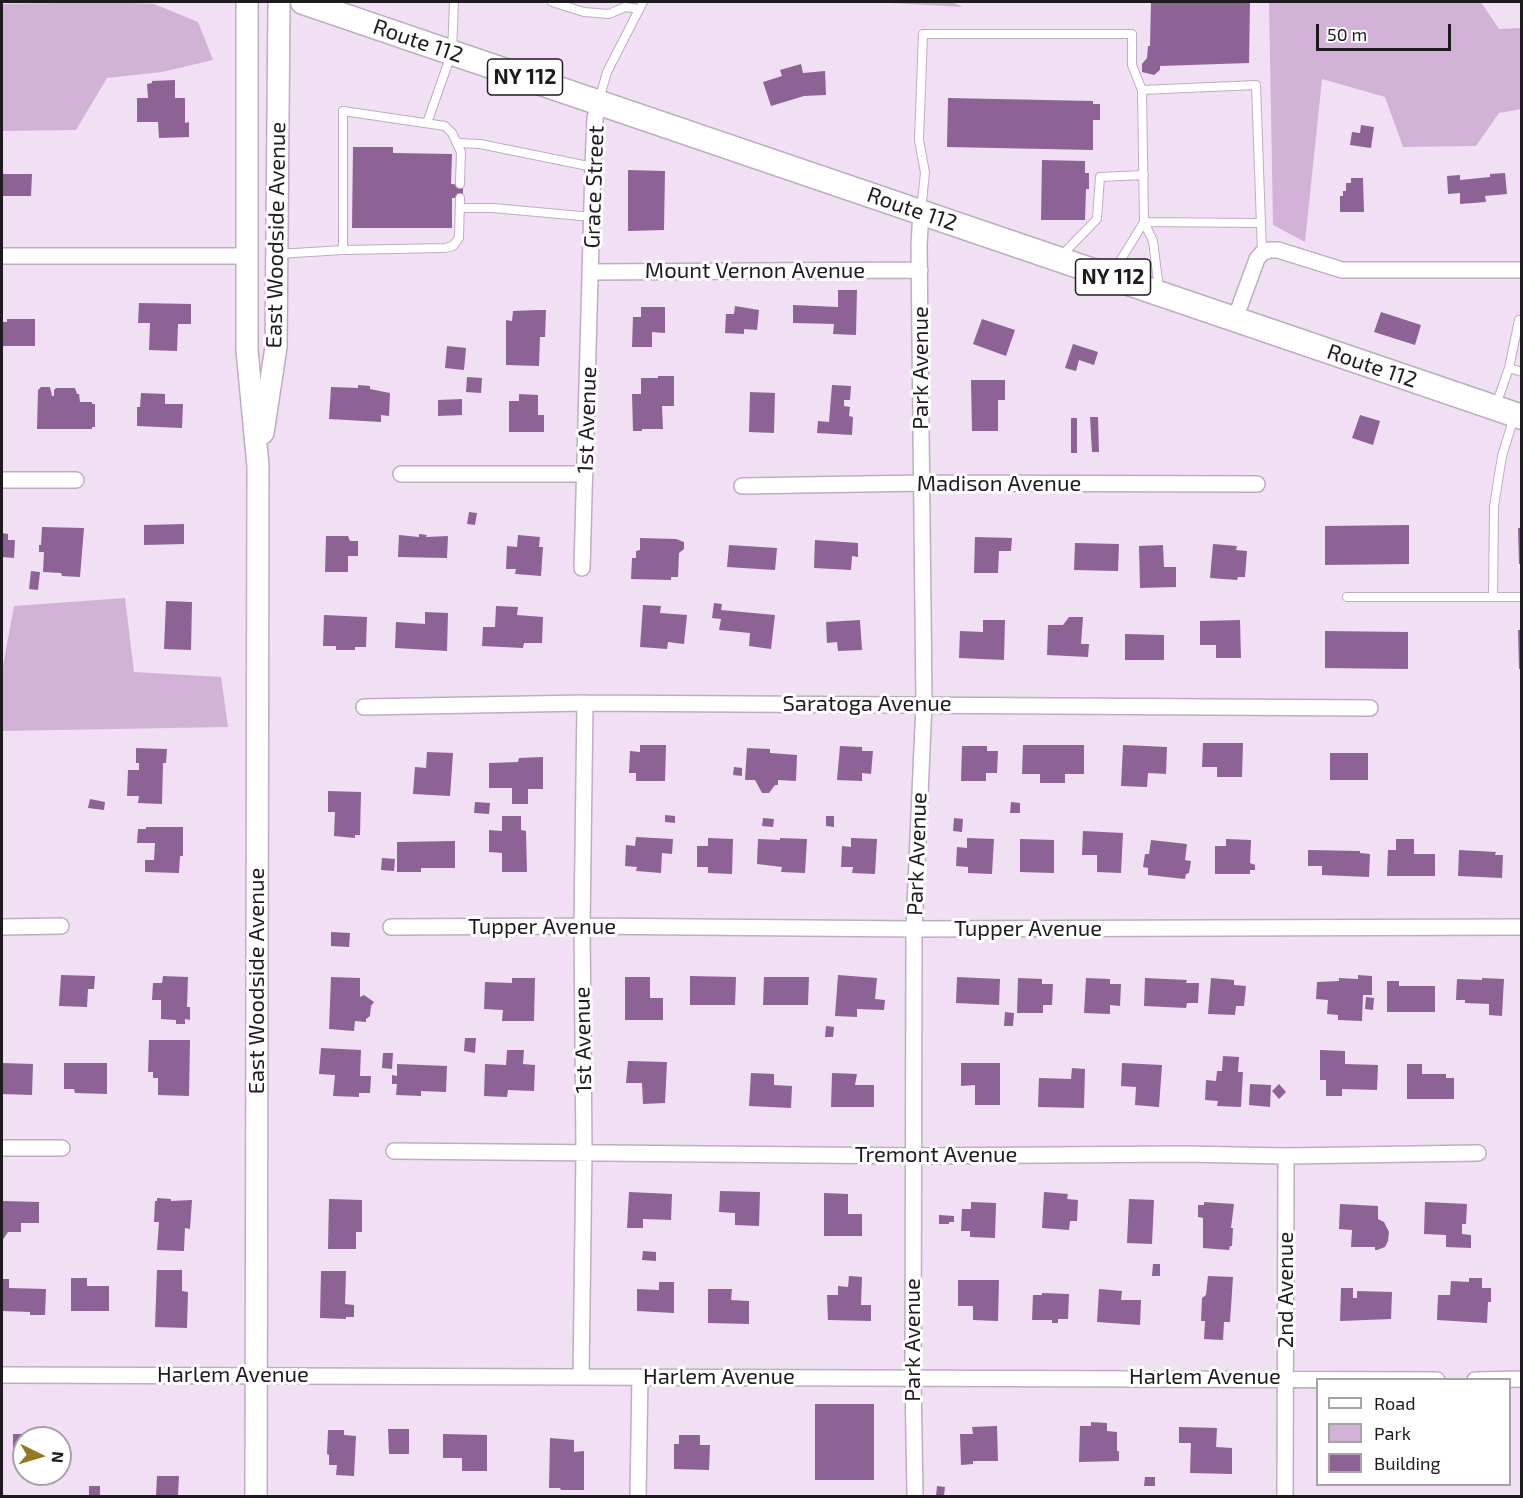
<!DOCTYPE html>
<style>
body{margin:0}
#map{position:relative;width:1523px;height:1498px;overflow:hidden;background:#f1e0f4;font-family:"Exo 2",sans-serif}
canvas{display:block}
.frame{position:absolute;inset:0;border:3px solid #1f1920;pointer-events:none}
.legend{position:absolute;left:1316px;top:1378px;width:195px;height:108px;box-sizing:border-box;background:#fff;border:2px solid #a5a3a6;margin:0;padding:8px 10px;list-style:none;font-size:18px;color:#1f1920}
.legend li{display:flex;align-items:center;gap:12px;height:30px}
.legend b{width:30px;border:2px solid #a5a3a6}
.north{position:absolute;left:12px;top:1426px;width:60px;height:60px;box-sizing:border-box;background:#fff;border:2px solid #a5a3a6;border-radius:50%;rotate:95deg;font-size:16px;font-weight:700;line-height:24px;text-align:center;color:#1f1920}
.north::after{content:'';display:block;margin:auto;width:21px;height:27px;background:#937a21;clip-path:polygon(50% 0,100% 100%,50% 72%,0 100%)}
.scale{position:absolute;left:1316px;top:24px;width:135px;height:27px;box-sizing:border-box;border:3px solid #1f1920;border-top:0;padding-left:8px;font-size:18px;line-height:21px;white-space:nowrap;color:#1f1920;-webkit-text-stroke:4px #fff;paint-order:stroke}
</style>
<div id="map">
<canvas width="1523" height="1498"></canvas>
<div class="frame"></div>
<ul class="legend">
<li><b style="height:8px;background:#fff"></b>Road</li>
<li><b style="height:16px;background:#d3b2d8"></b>Park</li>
<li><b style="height:16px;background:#8c6394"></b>Building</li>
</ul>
<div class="north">N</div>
<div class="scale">50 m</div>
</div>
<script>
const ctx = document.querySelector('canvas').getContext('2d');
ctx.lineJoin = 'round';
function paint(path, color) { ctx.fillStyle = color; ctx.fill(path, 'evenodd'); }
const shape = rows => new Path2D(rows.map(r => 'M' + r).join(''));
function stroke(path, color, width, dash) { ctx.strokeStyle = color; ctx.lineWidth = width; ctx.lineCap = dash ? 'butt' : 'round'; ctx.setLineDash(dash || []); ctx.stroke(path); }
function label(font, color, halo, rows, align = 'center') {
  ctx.font = font + ' "Exo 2",sans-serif'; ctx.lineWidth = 6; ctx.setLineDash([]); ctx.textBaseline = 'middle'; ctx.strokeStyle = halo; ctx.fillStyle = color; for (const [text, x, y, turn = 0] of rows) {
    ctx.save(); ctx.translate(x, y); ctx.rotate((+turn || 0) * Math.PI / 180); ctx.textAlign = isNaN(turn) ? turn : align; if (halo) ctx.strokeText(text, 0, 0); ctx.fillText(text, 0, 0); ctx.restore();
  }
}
const green = shape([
 [109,2,154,4,198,22,213,60,162,72,107,78,76,130,2,131,2,4],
 [870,2,952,2,963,7],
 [1269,2,1481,2,1499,29,1521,28,1521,109,1499,113,1476,146,1403,147,1385,97,1322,79,1305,242,1273,225],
 [125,598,134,672,221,677,228,727,2,731,2,671,14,606]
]);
const building = shape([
 [1151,2,1250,2,1249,63,1160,66,1160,70,1154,75,1142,72,1142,64,1147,58,1148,46,1150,46],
 [801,64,803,73,825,71,826,95,804,96,771,106,763,82,782,76,780,70],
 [175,80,175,98,185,98,185,123,189,122,189,137,159,138,158,122,137,122,137,98,148,98,147,84,152,83,152,81],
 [948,98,1093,101,1093,104,1100,104,1100,120,1093,120,1093,150,947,147],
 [1361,125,1374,127,1371,148,1350,145,1352,132,1360,133],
 [353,147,393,147,393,153,452,154,451,184,463,185,463,198,452,198,452,228,352,228],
 [1042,160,1085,161,1085,173,1089,173,1089,189,1086,189,1085,220,1041,220],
 [628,170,665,171,664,230,628,231],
 [1505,173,1507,194,1485,196,1486,202,1460,204,1460,193,1448,194,1447,176,1460,175,1460,180,1490,177,1490,174],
 [2,174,32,174,31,196,2,196],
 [1351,178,1363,178,1364,212,1340,212,1340,196,1343,196,1343,191,1346,191,1346,183,1351,183],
 [838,290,857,290,856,335,833,334,834,324,793,323,793,305,838,307],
 [139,303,191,304,191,324,178,324,177,351,149,350,150,323,138,323],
 [735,306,759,310,757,330,744,329,744,334,725,333,726,314,734,314],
 [641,307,665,307,665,333,652,332,652,347,632,347,633,317,641,317],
 [537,310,546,310,545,337,540,337,539,366,506,365,506,320,512,321,513,311],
 [1381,312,1421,325,1415,345,1374,332],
 [7,319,35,319,35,346,2,346,2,322,7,322],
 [982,319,1015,330,1006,356,973,344],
 [1073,344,1098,352,1094,365,1079,360,1076,371,1065,368],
 [447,346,466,348,464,370,445,368],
 [658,376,674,376,674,406,662,406,663,429,642,429,642,431,633,431,632,394,641,394,641,378,658,378],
 [467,377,482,378,481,393,466,392],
 [971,380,1005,380,1005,400,998,400,998,431,972,431],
 [358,385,370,386,370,389,390,393,389,416,381,415,381,422,329,419,331,387,358,388],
 [832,385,851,386,850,400,844,400,844,406,850,407,849,416,853,417,852,435,817,433,818,421,829,422],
 [41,387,50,387,52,396,54,396,54,390,56,388,75,388,77,394,79,394,80,402,92,402,92,404,95,404,95,427,92,427,92,429,37,429,38,390],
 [750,392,775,393,774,433,749,432],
 [141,393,165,394,165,404,183,404,182,428,137,426,137,407,140,407],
 [519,394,538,395,538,415,544,415,544,432,509,432,509,401,519,401],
 [462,399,462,415,438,416,438,400],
 [1360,415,1380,421,1373,445,1352,438],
 [1090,417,1098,417,1099,452,1092,452],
 [1071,418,1077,418,1077,453,1071,453],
 [469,512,477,513,475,525,467,524],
 [184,524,184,544,144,545,144,525],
 [1409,525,1409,564,1325,565,1325,526],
 [42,527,84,528,80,577,62,576,61,573,43,572,44,552,39,552,39,545,41,545],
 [1518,528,1522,528,1522,564,1519,564],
 [2,533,8,534,8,540,15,540,14,558,2,557],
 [419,534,427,535,426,537,448,536,447,558,398,557,399,535,419,537],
 [518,535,540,537,539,547,543,547,541,576,515,574,516,569,506,569,507,546,517,547],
 [326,536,348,536,350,541,358,541,358,556,348,556,348,572,325,572],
 [975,537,1012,538,1011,551,999,551,998,573,974,573],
 [640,538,676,539,684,542,684,549,679,553,678,577,671,577,671,580,631,579,632,558,636,558,636,551,640,550],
 [815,540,858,543,858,557,852,556,851,570,814,568],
 [1075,543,1119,544,1118,571,1074,570],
 [1213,544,1237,546,1236,550,1247,551,1245,577,1238,577,1237,580,1210,578],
 [729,545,777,548,775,570,727,567],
 [1163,545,1164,567,1176,567,1176,587,1140,588,1139,546],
 [31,571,40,572,38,590,29,589],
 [166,601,192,602,191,650,164,649],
 [714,603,722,604,721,610,775,615,771,649,749,646,750,633,719,630,721,619,712,618],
 [643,605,661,606,660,613,687,615,684,644,668,642,667,649,640,647],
 [496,606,518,607,517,615,543,617,542,643,524,643,523,648,482,646,483,627,495,627],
 [425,612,448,613,447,651,395,648,396,622,425,624],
 [324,615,367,617,366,647,355,647,355,650,336,650,336,646,323,646],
 [1069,617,1083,617,1081,644,1089,644,1088,657,1047,655,1048,625,1063,625],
 [860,620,862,650,838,651,837,642,827,643,826,622],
 [983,620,1005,620,1004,660,959,658,960,631,983,632],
 [1240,620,1241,658,1216,658,1216,645,1200,645,1200,621],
 [1518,630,1522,630,1522,669,1519,669],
 [1325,631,1408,632,1408,669,1325,668],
 [1125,634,1164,635,1164,660,1125,660],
 [1203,743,1243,743,1242,777,1217,777,1217,767,1202,767],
 [640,745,666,745,665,781,636,781,636,773,629,773,630,751,640,752],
 [1023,745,1084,745,1084,774,1065,774,1065,783,1040,783,1040,774,1022,774],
 [1123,745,1167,747,1166,774,1148,773,1147,787,1121,786],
 [840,746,862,747,862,751,873,751,871,774,862,773,862,781,837,780],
 [962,746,987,746,987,751,998,751,997,773,986,773,986,781,961,781],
 [136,748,167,749,166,763,163,763,162,804,138,803,139,796,127,796,128,770,139,770,139,763,136,763],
 [747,748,770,749,770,753,797,755,796,781,778,780,778,785,775,785,769,793,762,793,755,780,745,780],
 [427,752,453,753,450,796,413,794,415,767,426,768],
 [1330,753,1368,753,1368,780,1330,780],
 [543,757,543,789,528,789,528,804,512,804,512,788,489,788,489,763,518,762,519,758],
 [734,767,742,768,742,776,733,775],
 [328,791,361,792,360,835,355,835,355,838,334,836,335,812,328,812],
 [90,799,105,802,104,810,88,808],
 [475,802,490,803,489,814,474,813],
 [1011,802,1020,803,1020,813,1010,813],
 [665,815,675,816,675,823,665,822],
 [502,816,521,816,521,830,526,831,527,872,502,872,502,853,489,852,489,830,502,831],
 [826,816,834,816,834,827,826,826],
 [763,818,774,819,773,827,762,826],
 [954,818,963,819,962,832,953,831],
 [146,827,183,827,183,856,180,856,179,873,145,872,145,860,154,860,155,843,137,843,138,829,146,829],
 [1083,831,1123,833,1121,873,1097,872,1097,855,1082,855],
 [636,837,673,839,672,854,662,853,661,873,636,871,637,867,625,866,626,845,635,846],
 [708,838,733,839,732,874,708,873,708,867,697,867,697,846,708,846],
 [780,838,807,839,805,873,781,872,782,867,757,864,758,839,780,840],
 [851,838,877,839,875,874,852,873,853,867,841,867,842,846,851,847],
 [967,838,994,839,992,874,968,873,968,867,956,866,957,847,967,848],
 [1020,839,1054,840,1054,873,1020,872],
 [1226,839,1251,840,1250,863,1255,865,1255,870,1250,870,1250,874,1215,874,1215,846,1226,846],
 [1396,839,1414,839,1414,854,1435,854,1435,876,1387,876,1388,850,1396,850],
 [1151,840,1187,844,1185,860,1191,861,1189,873,1186,874,1185,879,1148,875,1148,868,1143,867,1145,854,1149,854],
 [455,841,455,868,421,868,421,872,397,872,397,842],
 [1308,850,1360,851,1360,853,1370,854,1369,877,1322,875,1322,866,1308,866],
 [1459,850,1496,852,1495,855,1503,855,1502,878,1458,876],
 [382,858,395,859,394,871,381,870],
 [331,932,350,933,349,947,331,946],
 [61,975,95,976,94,989,88,989,87,1007,59,1006],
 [838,975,877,978,875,999,885,1000,884,1010,857,1009,857,1017,835,1016],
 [1358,975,1372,976,1372,995,1363,995,1362,1021,1338,1020,1338,1015,1327,1014,1328,1000,1316,999,1317,982,1339,981,1339,978,1358,979],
 [163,976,188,977,187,1007,190,1007,190,1020,185,1019,185,1024,176,1024,176,1020,161,1019,161,1000,152,1000,153,983,162,983],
 [690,976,736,977,735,1005,690,1005],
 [331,977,360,978,360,997,364,995,374,1002,371,1006,370,1016,366,1019,366,1022,355,1021,354,1031,329,1029],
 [625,977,650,977,650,998,663,998,663,1020,625,1020],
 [764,977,809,977,808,1005,763,1005],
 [957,977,1000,979,999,1005,956,1003],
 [512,978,535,978,534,1021,502,1021,503,1010,484,1009,485,982,512,983],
 [1018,978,1042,979,1042,984,1053,984,1052,1005,1043,1005,1043,1013,1017,1013],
 [1086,978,1110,979,1110,984,1121,984,1120,1006,1110,1005,1110,1014,1084,1013],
 [1145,978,1187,980,1186,983,1199,983,1198,1003,1187,1003,1186,1008,1144,1006],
 [1211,978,1234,980,1234,985,1246,986,1244,1006,1236,1006,1235,1015,1208,1014],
 [1482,978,1504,979,1502,1016,1489,1015,1489,1004,1465,1003,1465,1000,1456,1000,1457,979,1482,980],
 [1387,981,1399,981,1399,986,1435,986,1435,1012,1387,1012],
 [1366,997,1374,998,1373,1010,1365,1009],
 [1005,1012,1014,1013,1013,1026,1004,1026],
 [826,1026,834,1027,833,1037,825,1037],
 [465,1038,476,1038,475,1053,464,1051],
 [149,1040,190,1040,189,1096,158,1095,158,1078,153,1078,153,1072,148,1072],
 [321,1048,361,1050,360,1076,371,1076,370,1093,359,1093,359,1097,333,1096,335,1075,319,1074],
 [507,1050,524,1050,523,1064,535,1065,534,1091,508,1090,507,1097,484,1096,485,1064,506,1065],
 [1320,1050,1345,1051,1345,1064,1378,1065,1377,1090,1342,1089,1342,1096,1326,1096,1326,1080,1320,1080],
 [383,1053,393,1053,392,1069,382,1068],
 [1223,1056,1239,1057,1238,1072,1243,1072,1241,1107,1217,1106,1218,1101,1205,1100,1206,1080,1216,1081,1217,1071,1222,1071],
 [628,1061,667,1062,665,1103,643,1104,642,1083,626,1083],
 [2,1063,33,1064,32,1095,2,1094],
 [64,1063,107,1063,107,1094,75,1093,74,1089,64,1089],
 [961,1063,1000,1063,1000,1105,975,1105,975,1085,961,1086],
 [1122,1063,1162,1065,1159,1107,1135,1105,1136,1087,1121,1086],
 [397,1064,447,1066,446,1092,421,1091,421,1096,396,1095,397,1084,392,1084,392,1075,397,1076],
 [1407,1064,1422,1064,1422,1074,1446,1074,1446,1078,1454,1078,1454,1099,1407,1099],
 [1072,1068,1085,1069,1084,1108,1038,1107,1039,1078,1071,1079],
 [751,1073,774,1074,774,1085,792,1086,791,1108,749,1106],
 [832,1073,857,1074,855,1085,874,1085,874,1107,831,1107],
 [1250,1084,1271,1085,1270,1107,1249,1105],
 [1279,1084,1286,1092,1279,1099,1272,1091],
 [720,1191,760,1192,759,1226,735,1225,735,1213,719,1212],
 [629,1192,672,1194,671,1220,643,1219,643,1228,627,1228],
 [1044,1192,1068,1194,1067,1199,1078,1200,1077,1221,1070,1221,1069,1230,1042,1228],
 [824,1193,848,1194,848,1214,862,1214,862,1236,824,1236],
 [157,1198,171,1199,171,1201,192,1200,190,1229,185,1228,184,1251,157,1250,159,1222,154,1222,155,1201,157,1201],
 [329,1199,362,1200,362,1232,356,1232,356,1249,328,1249],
 [1129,1199,1154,1200,1152,1244,1127,1243],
 [3,1201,39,1202,39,1223,21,1223,21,1232,8,1232,2,1241,2,1205,3,1205],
 [971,1202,996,1203,995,1238,970,1237,970,1231,961,1231,962,1209,971,1209],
 [1204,1202,1234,1204,1231,1228,1233,1228,1232,1246,1230,1246,1229,1250,1203,1248,1203,1218,1198,1217,1198,1205,1204,1205],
 [1425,1202,1467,1204,1466,1224,1462,1224,1462,1234,1471,1235,1471,1248,1446,1247,1446,1235,1424,1234],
 [1340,1204,1378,1206,1378,1219,1384,1222,1389,1232,1388,1241,1385,1247,1377,1250,1375,1250,1375,1247,1351,1247,1352,1230,1339,1229],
 [939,1215,954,1216,954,1222,949,1222,949,1224,939,1224],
 [643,1251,656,1252,656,1261,642,1260],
 [1153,1264,1160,1264,1160,1276,1152,1276],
 [157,1270,182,1270,182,1291,188,1292,187,1328,155,1327],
 [321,1271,346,1271,345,1304,354,1305,354,1317,346,1317,346,1319,320,1318],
 [849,1276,862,1277,861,1305,871,1305,871,1321,828,1320,827,1295,838,1295,838,1286,848,1287],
 [1208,1276,1233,1277,1230,1322,1224,1322,1223,1340,1204,1339,1205,1321,1201,1321,1202,1298,1206,1295],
 [71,1278,87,1278,87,1286,109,1286,109,1311,71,1311],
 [1469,1278,1482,1278,1482,1288,1491,1288,1491,1302,1488,1302,1487,1323,1437,1320,1438,1295,1450,1295,1451,1281,1469,1282],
 [2,1279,9,1279,9,1288,46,1289,45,1315,30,1315,30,1312,2,1311],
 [958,1280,999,1280,998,1321,973,1320,973,1306,958,1306],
 [659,1282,674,1282,674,1313,637,1311,637,1289,659,1290],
 [1341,1288,1353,1288,1353,1298,1357,1298,1357,1291,1392,1292,1391,1319,1340,1321],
 [708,1289,732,1289,731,1300,749,1301,749,1324,708,1323],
 [1099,1289,1122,1291,1121,1300,1141,1300,1140,1325,1097,1322],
 [1042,1293,1069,1294,1068,1319,1058,1319,1058,1323,1052,1323,1052,1320,1032,1320,1033,1295,1042,1295],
 [815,1404,874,1404,874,1480,815,1480],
 [1091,1422,1107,1423,1107,1431,1117,1432,1117,1451,1119,1451,1119,1461,1079,1462,1080,1426,1091,1426],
 [997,1426,998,1461,973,1461,973,1464,961,1465,960,1434,973,1434,972,1427],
 [1179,1427,1217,1428,1216,1447,1232,1448,1232,1474,1190,1473,1191,1443,1179,1443],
 [388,1429,409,1429,409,1454,389,1454],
 [328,1430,344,1430,344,1435,356,1436,354,1476,336,1475,337,1465,329,1465,329,1455,327,1454],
 [13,1434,58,1434,58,1438,24,1438,24,1457,13,1457],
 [443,1434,487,1435,487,1471,462,1471,462,1458,443,1458],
 [679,1435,700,1435,700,1445,710,1445,709,1470,674,1469,674,1444,679,1444],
 [550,1438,574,1440,574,1452,584,1451,584,1490,561,1490,560,1488,549,1488],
 [157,1476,179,1476,178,1496,156,1496],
 [1145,1477,1155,1477,1155,1486,1144,1486],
 [89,1486,100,1486,100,1496,89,1496],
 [937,1486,945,1487,944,1496,936,1496]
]);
const service = shape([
 [552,2,584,12,609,14,625,7,639,9],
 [1142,90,1256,85,1262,253],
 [599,100,607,72,643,2],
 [427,123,452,52,454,2],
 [458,143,480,144,593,167],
 [460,208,493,208,592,217],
 [921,210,925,173,919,140,923,34,1132,34,1132,65,1142,90,1144,222,1153,241,1159,289],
 [1144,222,1260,223],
 [343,250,445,248,453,246,459,238,460,198],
 [278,254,343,250,343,111,445,126,452,133,461,152,460,184],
 [1061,256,1097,219,1100,177,1144,175],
 [1112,274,1144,222],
 [1509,368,1519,320,1522,320],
 [1496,405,1509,368,1522,372],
 [1514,417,1502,456,1494,506,1493,597,1522,597],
 [1347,597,1493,597]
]);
const minor = shape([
 [2,256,247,256],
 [591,272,920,270],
 [1235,319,1257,259,1262,253,1269,250,1278,250,1342,270,1522,270],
 [401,474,585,474],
 [2,480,76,480],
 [742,486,922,483,1257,484],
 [582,568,593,167,595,118,599,102],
 [364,707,585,703,1370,708],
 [2,927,61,926],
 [391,927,582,926,914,929,1520,927],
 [2,1148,62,1148],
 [394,1151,914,1156,1183,1154,1286,1156,1478,1153],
 [2,1375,1437,1380],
 [581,1377,584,1152,582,926,585,703],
 [1475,1380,1522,1379],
 [638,1496,640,1377],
 [915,1496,913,1377,914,929,924,704,919,245,921,212],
 [1285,1496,1286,1156]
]);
const secondary = shape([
 [247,2,247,350,258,466,256,1496],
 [263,433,276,347,279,2]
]);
const primary = shape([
 [303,2,1522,417]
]);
const shields = [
 [525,77,75],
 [1113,277,75]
];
const shieldNames = [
 ["NY 112",525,77],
 ["NY 112",1113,277]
];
const streetNames = [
 ["Route 112",418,41,19],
 ["Grace Street",594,187,-88],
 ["Route 112",912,209,19],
 ["East Woodside Avenue",276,235,-89],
 ["Mount Vernon Avenue",755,271],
 ["Route 112",1372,366,19],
 ["Park Avenue",921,368,-90],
 ["1st Avenue",587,420,-88],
 ["Madison Avenue",999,484],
 ["Saratoga Avenue",867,704],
 ["Park Avenue",917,854,-88],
 ["Tupper Avenue",542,927],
 ["Tupper Avenue",1028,929],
 ["East Woodside Avenue",257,981,-90],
 ["1st Avenue",583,1040,-91],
 ["Tremont Avenue",936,1155],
 ["2nd Avenue",1286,1290,-90],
 ["Park Avenue",913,1340,-90],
 ["Harlem Avenue",233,1375],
 ["Harlem Avenue",719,1377],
 ["Harlem Avenue",1205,1377]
];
paint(green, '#d3b2d8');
paint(building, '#8c6394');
stroke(service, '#bdadc0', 10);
stroke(minor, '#bdadc0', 18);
stroke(secondary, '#bdadc0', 24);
stroke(primary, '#bdadc0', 27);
stroke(service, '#fff', 8);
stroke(minor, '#fff', 15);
stroke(secondary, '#fff', 21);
stroke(primary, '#fff', 24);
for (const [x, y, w] of shields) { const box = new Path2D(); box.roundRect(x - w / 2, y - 18, w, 36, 4.5); ctx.fillStyle = '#fff'; ctx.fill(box); stroke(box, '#1f1920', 1.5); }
label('bold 21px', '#1f1920', null, shieldNames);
label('22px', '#1f1920', '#fff', streetNames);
</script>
